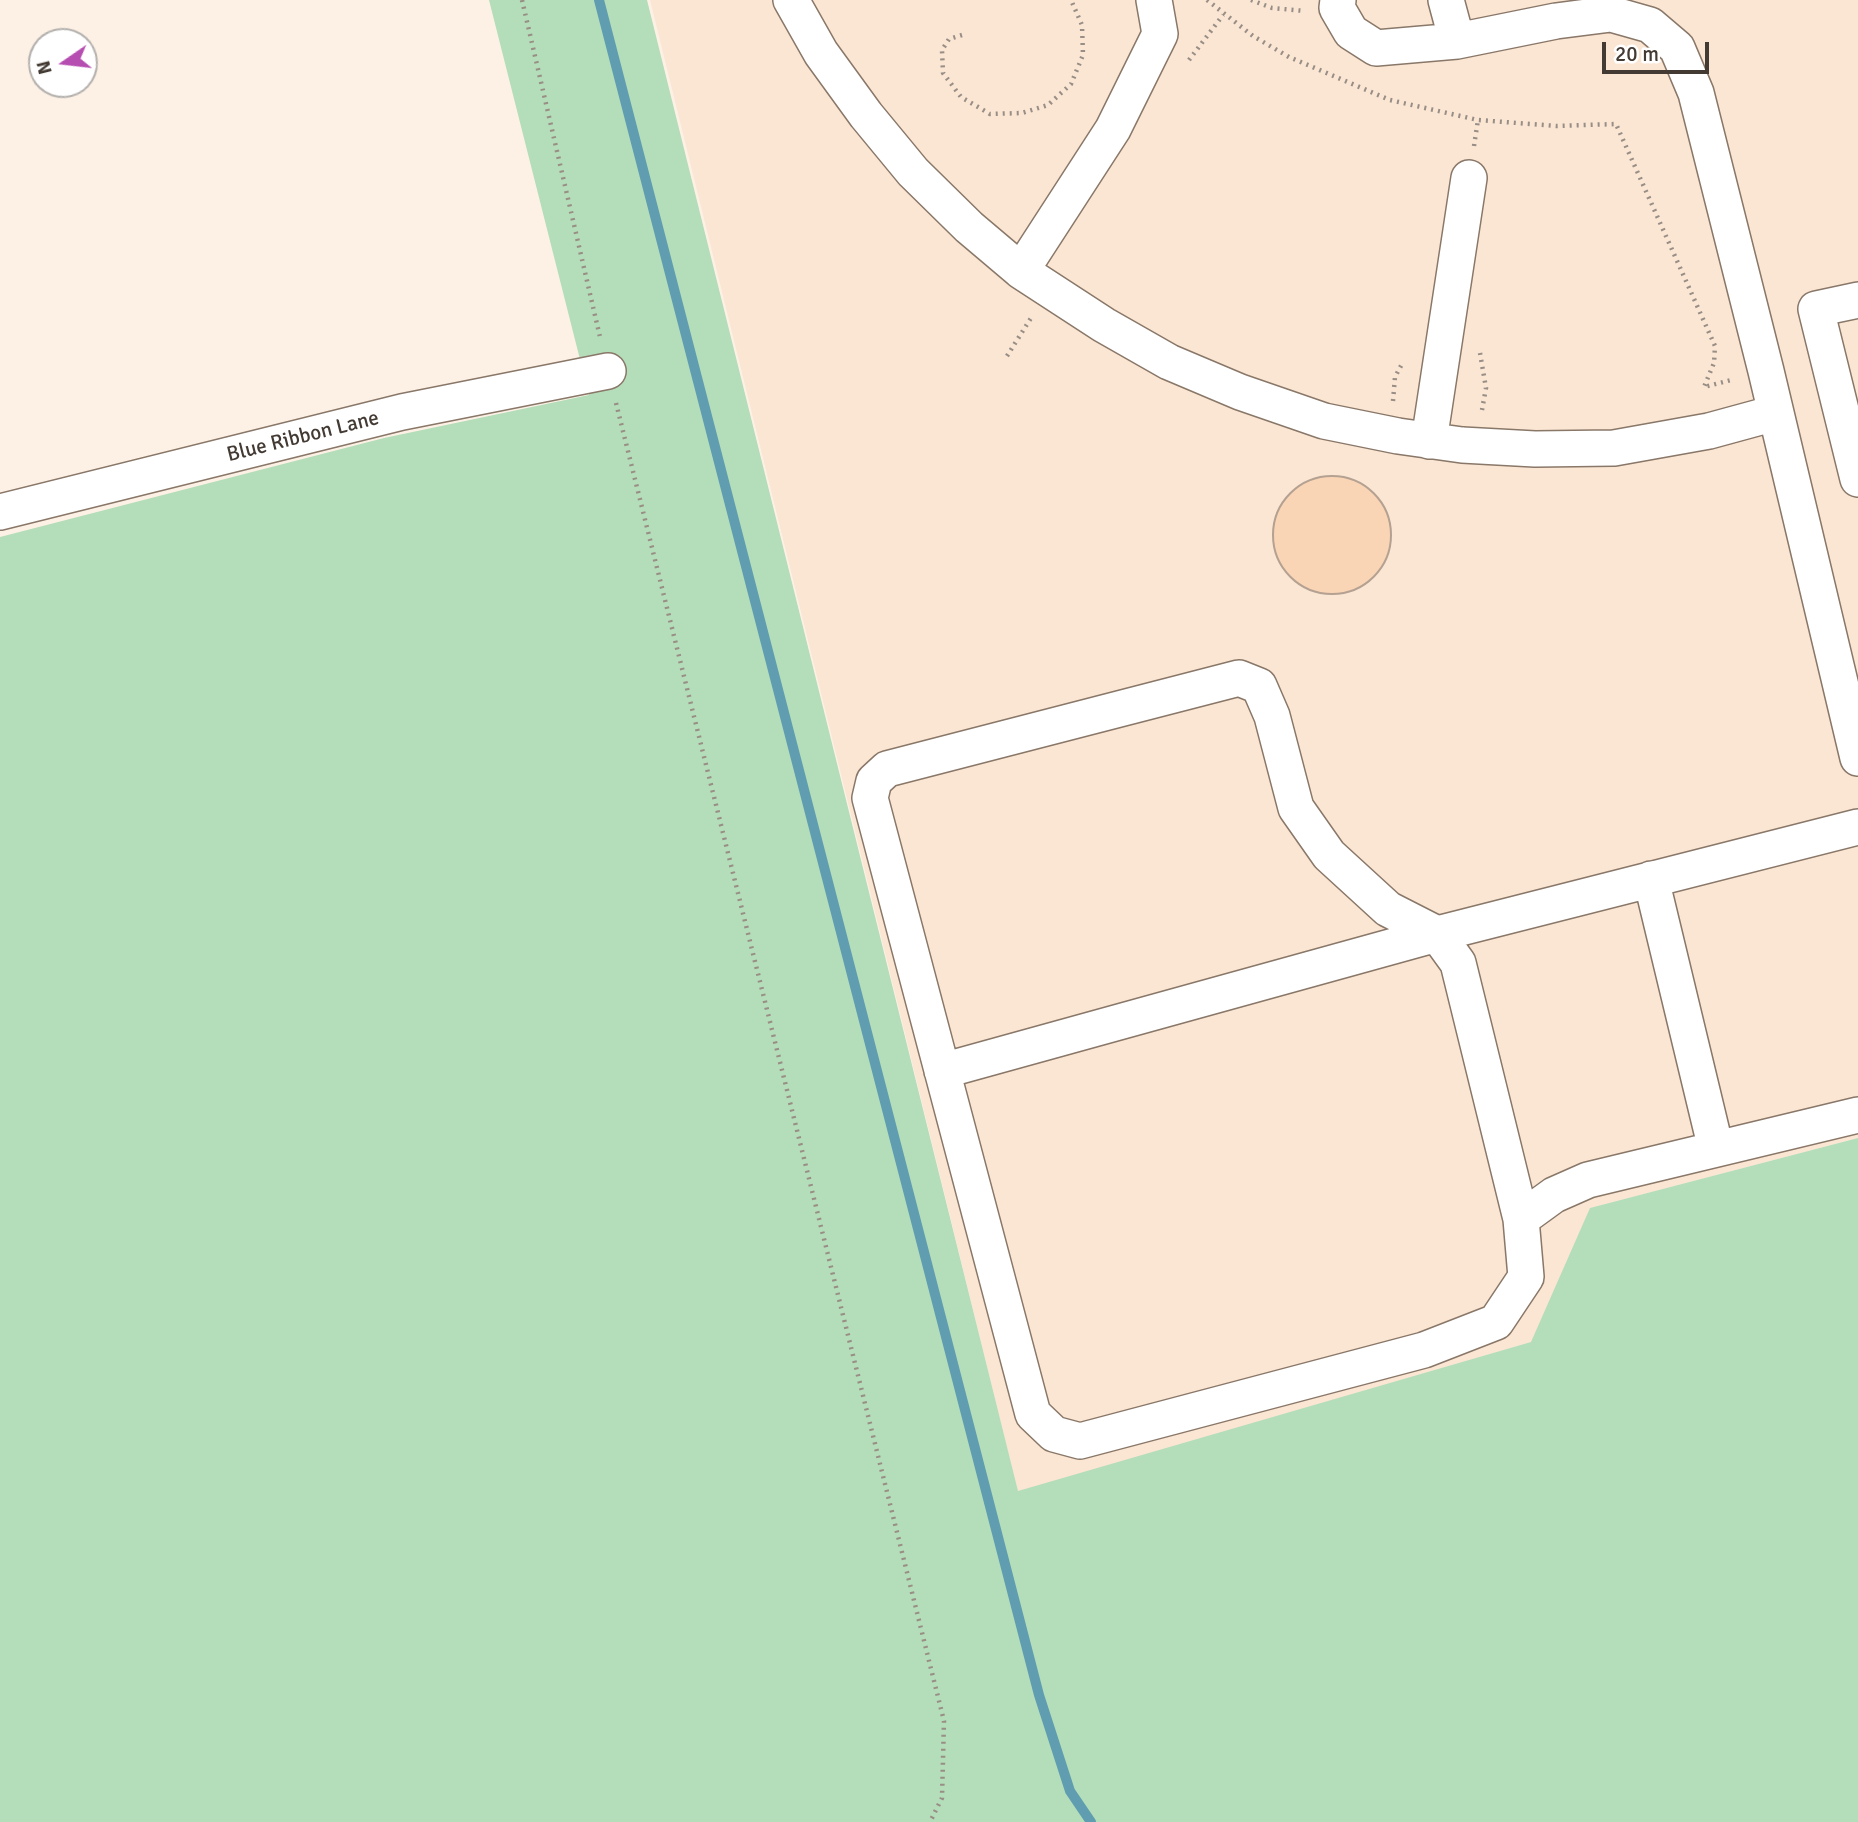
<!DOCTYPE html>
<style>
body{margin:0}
#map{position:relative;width:1858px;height:1822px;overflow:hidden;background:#fdf1e6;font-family:Signika,sans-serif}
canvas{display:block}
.north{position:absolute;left:28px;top:28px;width:70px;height:70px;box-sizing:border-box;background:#fff;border:2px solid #b3b0ad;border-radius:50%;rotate:256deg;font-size:19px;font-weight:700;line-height:28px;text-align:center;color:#423a33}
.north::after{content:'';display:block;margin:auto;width:24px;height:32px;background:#b64eb1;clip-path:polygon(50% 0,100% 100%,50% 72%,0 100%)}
.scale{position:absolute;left:1602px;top:42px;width:107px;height:32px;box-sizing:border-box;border:4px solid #423a33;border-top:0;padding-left:9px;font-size:21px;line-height:24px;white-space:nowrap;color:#423a33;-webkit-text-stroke:5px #fff;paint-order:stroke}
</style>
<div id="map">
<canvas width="1858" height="1822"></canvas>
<div class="north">N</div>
<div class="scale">20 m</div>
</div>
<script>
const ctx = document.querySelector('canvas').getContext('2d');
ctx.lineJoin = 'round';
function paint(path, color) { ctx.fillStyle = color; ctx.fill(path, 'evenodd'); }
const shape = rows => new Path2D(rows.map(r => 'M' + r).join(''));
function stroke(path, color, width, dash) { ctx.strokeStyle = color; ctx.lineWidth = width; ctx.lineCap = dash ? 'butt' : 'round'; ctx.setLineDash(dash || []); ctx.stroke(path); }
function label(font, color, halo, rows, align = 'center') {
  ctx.font = font + ' Signika,sans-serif'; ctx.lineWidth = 5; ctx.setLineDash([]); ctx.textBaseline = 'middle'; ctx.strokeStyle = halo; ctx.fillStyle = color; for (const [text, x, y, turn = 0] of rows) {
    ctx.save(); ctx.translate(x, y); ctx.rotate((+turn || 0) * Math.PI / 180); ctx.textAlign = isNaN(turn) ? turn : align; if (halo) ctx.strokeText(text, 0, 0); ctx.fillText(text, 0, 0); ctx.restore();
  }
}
const built = shape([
 [650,0,1858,0,1858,1138,1591,1208,1532,1342,1018,1492]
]);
const green = shape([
 [489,0,647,0,1018,1491,1531,1342,1590,1208,1858,1138,1858,1822,0,1822,0,537,384,438,589,395]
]);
const stream = shape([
 [599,0,1039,1695,1070,1791,1091,1822]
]);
const building = shape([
 '1273 535a59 59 0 1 1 118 0a59 59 0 1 1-118 0Z'
]);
const path = shape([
 [522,0,600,337],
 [1207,0,1253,36,1289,57,1390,100,1478,120,1557,126,1616,124,1715,346,1714,363,1704,387,1731,380],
 [1251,0,1272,8,1305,11],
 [962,35,949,39,942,50,943,73,961,97,990,114,1022,113,1048,105,1071,84,1083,55,1082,25,1071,0],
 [1189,60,1223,15],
 [1474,146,1478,120],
 [1480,353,1486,388,1482,410],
 [1007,356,1031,318],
 [1393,401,1395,377,1403,362],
 [616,403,944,1721,942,1798,930,1822]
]);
const minor = shape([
 [791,0,821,53,866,115,913,172,969,227,1021,271,1104,325,1169,362,1240,392,1324,421,1398,436,1462,445,1535,449,1614,448,1709,431,1775,413],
 [1338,0,1337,8,1351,32,1376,48,1457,41,1556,21,1611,14,1650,25,1677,48,1696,93,1766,371,1858,758],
 [1446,0,1457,41],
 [1021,271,1113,129,1160,34,1154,0],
 [1858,300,1816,309,1858,479],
 [1429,441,1469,178],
 [0,512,402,412,608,371],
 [1239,678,1259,686,1272,716,1296,808,1329,855,1388,909,1437,934,1458,963,1521,1219,1526,1277,1496,1322,1424,1350,1080,1441,1054,1434,1033,1414,870,798,874,781,887,769,1239,678],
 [1651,879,1716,1149],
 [942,1071,1437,934,1858,827],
 [1521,1219,1554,1195,1588,1180,1858,1115]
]);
const streetNames = [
 ["Blue Ribbon Lane",303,437,-14]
];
paint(built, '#fbe6d4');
paint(green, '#b4ddb9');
stroke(stream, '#609db1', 10);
paint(building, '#f9d4b5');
stroke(building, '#b4a191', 2);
stroke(minor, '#897768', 38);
stroke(path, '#988e85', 4.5, [2, 5]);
stroke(minor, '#fff', 35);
label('21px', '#423a33', '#fff', streetNames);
</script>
